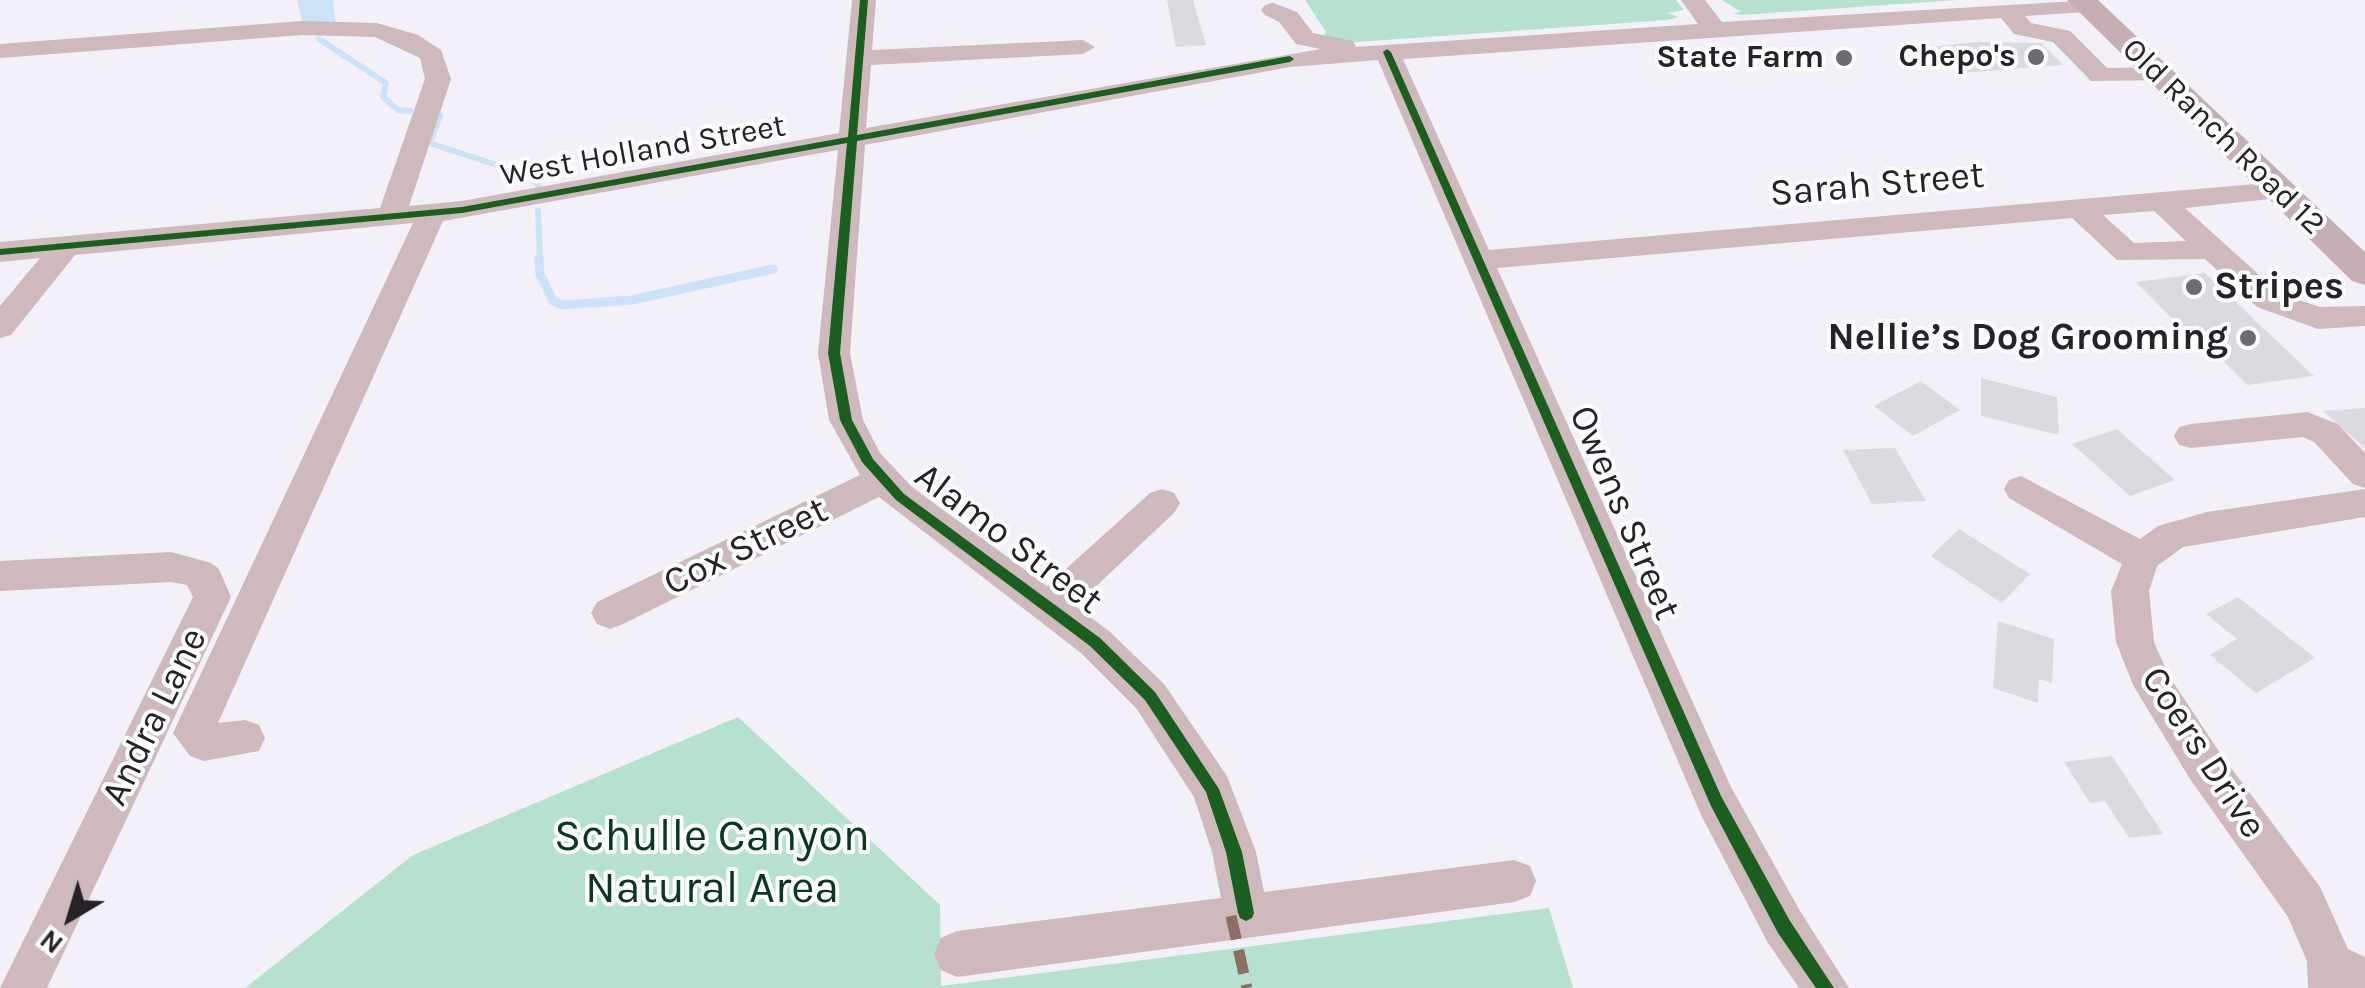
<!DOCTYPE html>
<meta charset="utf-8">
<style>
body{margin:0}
#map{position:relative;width:2365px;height:988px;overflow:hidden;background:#f3f0fa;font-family:Karla,sans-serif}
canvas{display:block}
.north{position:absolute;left:20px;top:868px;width:100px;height:100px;-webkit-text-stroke:8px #fdfdfd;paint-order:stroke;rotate:218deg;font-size:28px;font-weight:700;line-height:40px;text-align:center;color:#252329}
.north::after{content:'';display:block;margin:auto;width:35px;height:45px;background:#252329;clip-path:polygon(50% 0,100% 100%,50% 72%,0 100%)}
</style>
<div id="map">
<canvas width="2365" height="988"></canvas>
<div class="north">N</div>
</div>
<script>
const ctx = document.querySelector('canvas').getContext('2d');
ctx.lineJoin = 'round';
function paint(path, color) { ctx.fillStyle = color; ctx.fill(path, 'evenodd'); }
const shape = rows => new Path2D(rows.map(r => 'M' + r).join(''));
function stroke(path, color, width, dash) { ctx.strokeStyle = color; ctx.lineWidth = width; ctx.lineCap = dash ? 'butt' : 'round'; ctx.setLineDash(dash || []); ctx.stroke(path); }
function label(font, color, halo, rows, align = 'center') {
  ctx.font = font + ' Karla,sans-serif'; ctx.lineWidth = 8; ctx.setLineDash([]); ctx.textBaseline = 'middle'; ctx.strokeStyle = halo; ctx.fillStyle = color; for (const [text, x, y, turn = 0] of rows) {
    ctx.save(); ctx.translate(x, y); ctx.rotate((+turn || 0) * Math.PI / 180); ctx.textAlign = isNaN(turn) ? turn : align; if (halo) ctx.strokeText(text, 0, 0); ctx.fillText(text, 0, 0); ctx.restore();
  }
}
const green = shape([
 [1305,0,1676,0,1684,10,1667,13,1679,17,1667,20,1343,43,1322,40,1326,32],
 [1722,0,1958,0,1741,15,1732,13,1741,12],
 [738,717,940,905,941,986,1549,908,1573,988,245,988,413,855]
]);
const streamFar1 = shape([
 [319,39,386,83,383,97,398,110,410,111],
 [440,115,430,143,533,177,538,186],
 [538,211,540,260]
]);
const stream = shape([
 [539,258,540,274,553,301,562,305,632,300,773,269]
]);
const river = shape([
 [297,0,333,0,336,24,331,32,305,32,297,0]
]);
const building = shape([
 [1167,0,1193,0,1206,45,1176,47],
 [1979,42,2041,43,2063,65,1961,73,1936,46],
 [2205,273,2314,376,2247,385,2210,348,2202,349,2136,282],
 [1981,378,2057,397,2059,435,1981,416],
 [1921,381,1960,410,1913,436,1874,406],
 [2365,408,2365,448,2323,411],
 [2117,429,2175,480,2130,496,2072,444],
 [1895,448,1926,501,1872,504,1843,450],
 [1959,529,2030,574,2002,603,1931,556],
 [2238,597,2315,658,2256,693,2210,655,2237,639,2206,614],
 [1998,621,2054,639,2052,683,2039,679,2038,703,1993,688],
 [2112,756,2163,834,2129,838,2105,801,2090,803,2064,762]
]);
const minor = shape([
 [852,0,876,0,872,50,1083,40,1095,47,1083,54,871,65,866,128,1321,49,1296,44,1279,22,1265,15,1261,10,1265,5,1273,3,1297,12,1313,33,1353,41,1356,47,1698,24,1681,0,1705,0,1722,22,2094,0,2094,10,2086,12,2025,16,2031,23,2070,31,2107,68,2159,67,2168,70,2172,75,2168,80,2091,81,2053,42,2014,34,2001,18,1403,59,1489,250,2279,182,2289,185,2293,191,2289,197,2185,208,2279,293,2320,307,2365,306,2365,326,2318,329,2257,307,2205,259,2117,260,2072,218,1497,268,1731,787,1800,911,1849,988,1799,988,1768,943,1701,815,1378,60,1290,67,865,145,850,353,863,420,880,453,912,487,1047,586,1150,493,1162,489,1174,493,1180,503,1174,513,1075,606,1109,631,1164,684,1227,776,1256,852,1264,892,1514,860,1530,866,1536,881,1530,896,1514,902,957,977,941,970,934,954,941,938,957,931,1221,898,1212,852,1194,797,1136,708,1081,653,879,497,623,624,610,629,597,624,591,613,597,602,860,475,829,420,818,353,838,150,443,221,218,723,245,720,259,725,265,738,259,751,204,761,190,756,173,733,413,223,75,255,11,335,0,338,0,306,40,258,0,262,0,242,380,208,425,79,420,58,375,37,302,35,0,58,0,44,302,21,377,23,418,35,441,50,451,79,409,206,462,201,839,133,852,0],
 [2154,211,2186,241,2134,243,2103,215,2154,211],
 [2307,412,2338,424,2365,453,2365,488,2353,484,2314,442,2303,437,2191,448,2179,445,2174,436,2179,427,2191,424,2307,412],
 [2021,476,2140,539,2158,526,2207,512,2365,489,2365,517,2183,547,2157,566,2149,591,2154,642,2169,676,2220,753,2320,887,2348,949,2365,957,2365,988,2308,988,2307,961,2288,917,2190,779,2133,685,2116,642,2111,591,2122,564,2009,498,2004,489,2009,480,2021,476],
 [171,552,211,563,219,569,231,597,47,988,0,988,193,597,187,585,171,582,0,591,0,561,171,552]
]);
const major = shape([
 [2067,0,2098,0,2365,252,2365,285,2352,281,2067,0]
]);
const quiet = shape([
 [1231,916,1247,988]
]);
const cycleway = shape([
 [860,0,868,0,857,135,1290,56,1294,59,1290,62,857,141,840,353,852,420,873,459,904,494,1100,638,1155,692,1219,789,1242,852,1254,913,1252,918,1246,921,1240,918,1238,913,1226,852,1206,792,1145,700,1090,646,896,500,862,462,840,420,828,353,847,143,462,213,0,255,0,249,462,207,848,137,860,0],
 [1387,49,1391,52,1721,796,1790,921,1834,988,1816,988,1778,933,1711,806,1383,52,1387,49]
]);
const markers = [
 [2036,57,10,"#6d6b72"],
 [1844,58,10,"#6d6b72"],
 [2194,287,10,"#6d6b72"],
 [2248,338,10,"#6d6b72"]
];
const farPoinames = [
 ["Chepo's",2016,57],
 ["State Farm",1824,58]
];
const farStreetnames = [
 ["Old Ranch Road 12",2223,137,44],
 ["West Holland Street",643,151,-10]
];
const streetNames = [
 ["Sarah Street",1877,185,-5],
 ["Owens Street",1624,513,67],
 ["Alamo Street",1008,539,37],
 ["Cox Street",746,547,-26],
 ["Andra Lane",155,717,-64],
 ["Coers Drive",2203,753,57]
];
const poiNames = [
 ["Stripes",2214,287],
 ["Nellie’s Dog Grooming",2228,338,"right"]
];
const nearParknames = [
 ["Schulle Canyon",712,837],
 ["Natural Area",712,889]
];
paint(green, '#b6e1cf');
stroke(streamFar1, '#cce2f6', 6);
stroke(stream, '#cce2f6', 9);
paint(river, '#cce2f6');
paint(building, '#dbdae1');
paint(minor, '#ceb9bd');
paint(major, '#c5afb4');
stroke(quiet, '#8d6e63', 11, [24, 11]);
paint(cycleway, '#1b5e20');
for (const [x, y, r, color] of markers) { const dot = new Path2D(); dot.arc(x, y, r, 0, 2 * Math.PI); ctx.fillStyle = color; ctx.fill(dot); stroke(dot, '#fdfdfd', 4); }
label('bold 32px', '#252329', '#fdfdfd', farPoinames, 'right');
label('32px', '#252329', '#fdfdfd', farStreetnames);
label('38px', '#252329', '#fdfdfd', streetNames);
label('bold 38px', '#252329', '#fdfdfd', poiNames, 'left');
label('45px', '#083724', '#fdfdfd', nearParknames);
</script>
